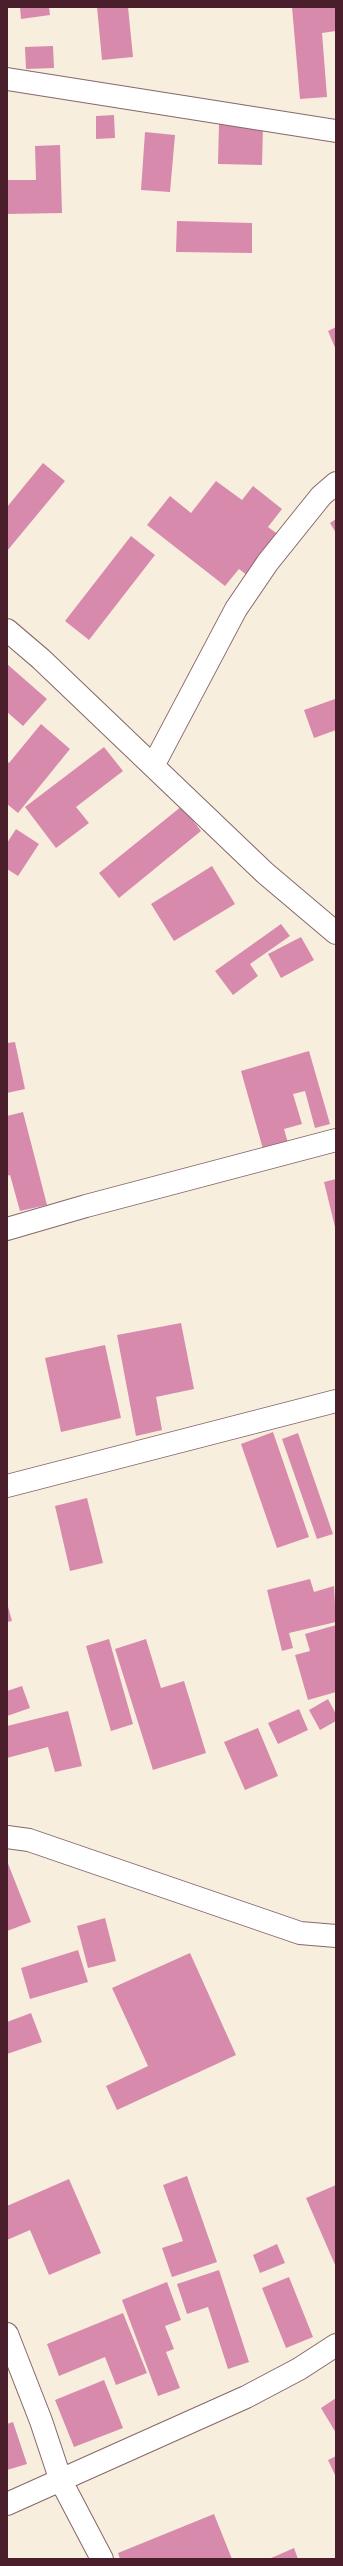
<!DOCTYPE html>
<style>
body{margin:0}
#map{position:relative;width:343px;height:2566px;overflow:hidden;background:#f8eede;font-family:"Architects Daughter",sans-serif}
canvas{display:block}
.frame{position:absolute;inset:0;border:8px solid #4a1f2b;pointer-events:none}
</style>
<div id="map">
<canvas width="343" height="2566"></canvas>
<div class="frame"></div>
</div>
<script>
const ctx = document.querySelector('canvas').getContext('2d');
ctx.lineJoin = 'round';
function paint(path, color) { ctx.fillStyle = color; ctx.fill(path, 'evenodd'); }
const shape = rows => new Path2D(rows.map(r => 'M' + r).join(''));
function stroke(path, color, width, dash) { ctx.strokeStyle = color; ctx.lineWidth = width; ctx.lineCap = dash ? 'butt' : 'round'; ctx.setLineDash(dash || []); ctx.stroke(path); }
const building = shape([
 [20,7,49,7,50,15,21,19],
 [97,7,128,7,133,57,102,60],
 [292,7,336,7,336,31,322,33,327,97,300,99],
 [53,46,54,68,26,69,25,47],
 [114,115,115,138,96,139,96,116],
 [219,124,263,126,262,165,218,164],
 [145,132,175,135,170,192,141,190],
 [60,145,62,213,7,214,7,180,36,180,35,146],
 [177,221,252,223,252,253,176,252],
 [336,327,336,350,328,331],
 [43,463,65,481,7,551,7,507],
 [216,481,242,500,253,486,282,509,268,527,279,535,248,576,239,569,225,586,147,525,170,496,191,513],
 [336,519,336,533,330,523],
 [131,536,155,555,89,640,65,621],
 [7,664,47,699,23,726,7,712],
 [335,699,336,730,314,738,304,710],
 [41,724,70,749,18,813,7,804,7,761,9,763],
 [104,747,123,771,76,807,89,823,56,848,25,807],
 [182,806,201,831,119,898,99,873],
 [16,829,39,844,18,876,7,869,7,843],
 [212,866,235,904,174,941,151,904],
 [281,924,290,936,250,964,258,976,233,995,215,971],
 [301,937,314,960,281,978,268,954],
 [15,1042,25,1089,7,1093,7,1043],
 [309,1051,330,1124,315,1128,305,1091,293,1094,302,1124,284,1129,288,1143,263,1149,241,1071],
 [23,1112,47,1205,20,1211,10,1175,7,1176,7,1116],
 [336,1179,336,1227,335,1227,324,1182],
 [181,1323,194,1389,156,1397,162,1430,136,1436,117,1335],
 [105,1345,121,1418,61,1432,45,1358],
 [273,1432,309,1537,277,1548,241,1444],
 [298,1433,333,1534,317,1539,282,1439],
 [87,1498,103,1563,70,1571,55,1506],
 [310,1579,314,1592,334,1586,336,1622,289,1633,293,1648,282,1651,267,1590],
 [7,1603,12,1621,7,1622],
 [336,1625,336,1692,308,1700,295,1655,310,1651,305,1634],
 [109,1639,133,1724,111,1731,86,1646],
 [146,1639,161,1688,184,1681,206,1753,153,1770,115,1649],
 [22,1686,30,1708,7,1716,7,1691],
 [328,1699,336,1714,336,1721,320,1730,309,1710],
 [299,1709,308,1730,278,1744,268,1723],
 [68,1711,82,1766,55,1772,48,1747,7,1758,7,1726],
 [258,1728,278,1776,245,1790,224,1742],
 [7,1861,31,1922,7,1931],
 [105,1918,116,1961,88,1968,77,1926],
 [78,1950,88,1982,30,1999,21,1968],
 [190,1953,236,2055,117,2110,106,2086,148,2066,112,1988],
 [31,2013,42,2042,7,2054,7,2022],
 [187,2176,217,2262,172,2277,162,2248,183,2241,163,2185],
 [69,2179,101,2253,49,2275,30,2230,7,2240,7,2206],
 [336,2185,336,2267,306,2198],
 [277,2244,285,2263,260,2273,253,2255],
 [219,2270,249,2362,228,2369,208,2307,187,2314,177,2284],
 [289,2277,313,2337,286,2348,262,2288],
 [167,2282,181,2320,165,2326,174,2349,166,2352,180,2388,158,2396,122,2300],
 [123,2313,147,2373,116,2385,105,2357,59,2376,47,2344],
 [104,2380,123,2428,74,2447,55,2400],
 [336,2398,336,2433,321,2408],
 [13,2422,27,2464,7,2470,7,2424],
 [336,2456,336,2477,328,2460],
 [214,2514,232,2559,120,2559,118,2553],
 [294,2548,298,2559,269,2559]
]);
const street = shape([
 [7,79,336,131],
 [7,630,41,659,265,873,336,933],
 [153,766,236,609,268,562,321,496,336,483],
 [7,1229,86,1206,336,1140],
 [7,1486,336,1401],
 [7,1837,29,1840,300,1933,336,1936],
 [7,2334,41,2421,61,2481,102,2559],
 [7,2504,246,2397,299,2369,336,2345]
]);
paint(building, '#d88aad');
stroke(street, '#87676a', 24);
stroke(street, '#fff', 22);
</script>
